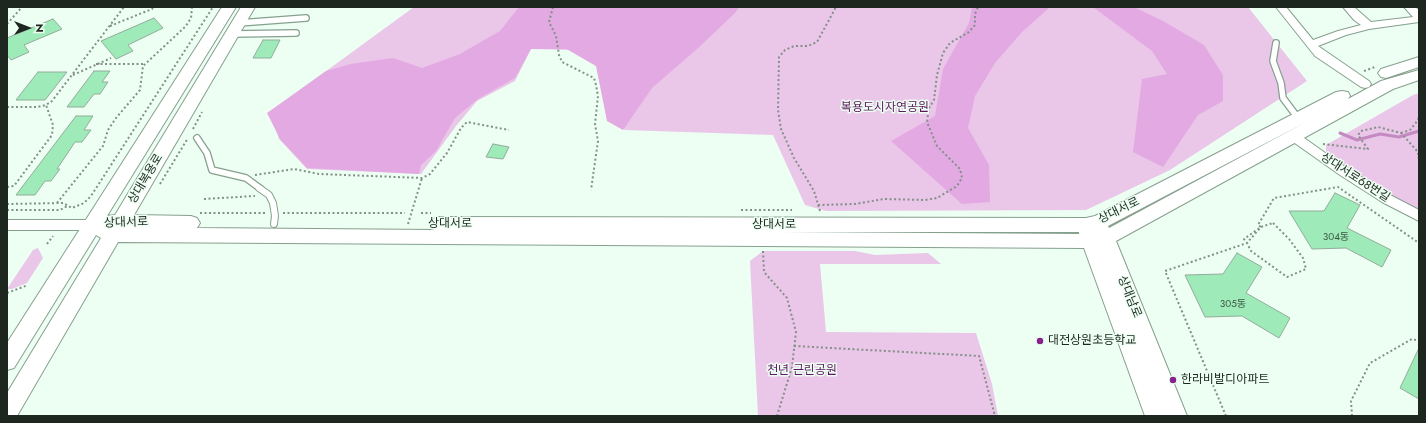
<!DOCTYPE html>
<meta charset="utf-8">
<style>
body{margin:0}
#map{position:relative;width:1426px;height:423px;overflow:hidden;background:#edfef2;font-family:Jost,sans-serif}
canvas{display:block}
.frame{position:absolute;inset:0;border:8px solid #1d2720;pointer-events:none}
.north{position:absolute;left:8px;top:8px;width:40px;height:40px;-webkit-text-stroke:3px #edfef2;paint-order:stroke;rotate:90deg;font-size:11px;font-weight:700;line-height:16px;text-align:center;color:#1d2720}
.north::after{content:'';display:block;margin:auto;width:14px;height:18px;background:#1d2720;clip-path:polygon(50% 0,100% 100%,50% 72%,0 100%)}
</style>
<div id="map">
<canvas width="1426" height="423"></canvas>
<div class="frame"></div>
<div class="north">N</div>
</div>
<script>
const ctx = document.querySelector('canvas').getContext('2d');
ctx.lineJoin = 'round';
function paint(path, color) { ctx.fillStyle = color; ctx.fill(path, 'evenodd'); }
const shape = rows => new Path2D(rows.map(r => 'M' + r).join(''));
function stroke(path, color, width, dash) { ctx.strokeStyle = color; ctx.lineWidth = width; ctx.lineCap = dash ? 'butt' : 'round'; ctx.setLineDash(dash || []); ctx.stroke(path); }
function label(font, color, halo, rows, align = 'center') {
  ctx.font = font + ' Jost,"Noto Sans KR",sans-serif'; ctx.lineWidth = 3; ctx.setLineDash([]); ctx.textBaseline = 'middle'; ctx.strokeStyle = halo; ctx.fillStyle = color; for (const [text, x, y, turn = 0] of rows) {
    ctx.save(); ctx.translate(x, y); ctx.rotate((+turn || 0) * Math.PI / 180); ctx.textAlign = isNaN(turn) ? turn : align; if (halo) ctx.strokeText(text, 0, 0); ctx.fillText(text, 0, 0); ctx.restore();
  }
}
const green = shape([
 [414,7,1248,7,1307,81,1170,170,1086,210,826,211,805,205,773,135,625,130,607,120,598,67,568,50,531,49,515,81,477,101,456,126,421,174,307,169,279,139,270,112],
 [1419,93,1419,211,1385,194,1326,152,1326,145,1413,95],
 [38,248,43,258,27,283,12,289,7,289,33,250],
 [763,251,855,251,875,255,928,253,941,264,820,264,826,332,976,333,992,384,998,416,758,416,750,261]
]);
const forest = shape([
 [519,7,739,7,735,13,697,49,652,88,623,130,607,121,596,66,567,49,531,49,515,78,478,99,455,118,436,151,421,165,419,174,307,168,280,139,267,113,326,71,351,64,393,58,422,68,460,54,500,31],
 [972,7,1050,7,1022,32,995,63,975,96,968,128,989,165,990,202,962,204,891,141,935,116,943,69,969,23],
 [1093,7,1134,7,1163,21,1204,45,1223,75,1223,101,1198,115,1163,167,1133,152,1142,79,1167,74,1152,51]
]);
const stream = shape([
 [1340,133,1357,140,1380,134,1399,137,1419,131]
]);
const building = shape([
 [154,18,163,28,128,45,133,51,116,59,101,41,154,18],
 [53,19,62,29,24,45,29,52,11,60,7,55,7,38,53,19],
 [263,40,280,40,271,58,253,58,263,40],
 [94,71,110,71,102,82,108,82,100,94,94,94,84,107,67,107,94,71],
 [38,72,67,72,45,100,16,100,38,72],
 [76,116,93,116,84,130,91,130,82,142,75,142,57,169,60,169,51,181,45,181,35,195,16,195,76,116],
 [493,144,509,147,503,159,486,157,493,144],
 [1335,193,1360,205,1347,228,1391,250,1382,267,1346,248,1312,249,1289,211,1324,211,1335,193],
 [1237,253,1262,267,1246,293,1290,318,1279,338,1242,316,1205,317,1185,275,1223,274,1237,253],
 [1419,348,1419,399,1400,388,1419,348]
]);
const path = shape([
 [553,7,549,22,556,36,559,55,562,62,594,78,596,85,598,96,595,124,598,141,591,190],
 [7,24,22,7],
 [110,26,152,9,153,7],
 [96,64,144,64],
 [1364,71,1375,67],
 [73,75,111,58],
 [7,107,37,107,46,105,52,101,124,7],
 [193,129,202,112],
 [1401,133,1410,130,1418,120,1419,115],
 [1323,144,1368,149,1358,135,1361,131,1378,127,1401,133,1418,152,1419,161],
 [255,175,294,169,319,174,422,178,430,174,447,153,461,128,467,122,509,130],
 [160,184,188,138],
 [7,187,14,186,52,135,53,125,46,105],
 [204,199,255,196],
 [57,203,103,146,108,130,116,118,140,90,143,66,186,26,191,18,192,7],
 [7,204,63,203,72,208,84,203,91,196,213,7],
 [818,205,855,204,884,199,925,200,937,198,957,186,962,178,960,169,937,146,927,122,929,108,934,100,937,75,943,53,950,43,969,32,975,25,975,14,978,7],
 [7,210,60,210,67,206],
 [741,210,792,210],
 [820,211,814,191,794,158,781,129,778,110,779,57,785,50,794,46,808,46,817,42,836,7],
 [200,213,265,213],
 [283,213,405,213],
 [421,213,431,213],
 [1273,223,1289,239,1303,258,1306,269,1287,277,1251,251,1247,243,1261,227,1273,223],
 [408,224,422,178],
 [47,244,53,236],
 [763,251,764,272,787,298,796,332,792,367,777,416],
 [7,293,28,285],
 [794,346,979,356,995,416],
 [1226,416,1165,271,1247,243,1244,239,1261,227,1258,225,1274,198,1338,187,1419,243],
 [1352,416,1351,401,1370,363,1412,339,1419,341]
]);
const laneFar1 = shape([
 [239,23,306,18],
 [232,34,296,33],
 [1276,43,1273,61,1281,83,1283,98,1298,118],
 [197,138,207,153,212,170,246,178,261,189]
]);
const lane = shape([
 [259,188,269,195,273,203,275,216,274,224]
]);
const street = shape([
 [1276,7,1286,7,1313,40,1338,31,1361,25,1354,20,1343,7,1354,7,1371,22,1413,17,1404,7,1415,7,1419,10,1419,22,1369,29,1346,35,1318,46,1369,81,1371,84,1369,87,1365,88,1361,87,1315,56,1276,7],
 [1293,132,1297,133,1348,169,1392,196,1419,210,1419,221,1382,202,1340,175,1289,139,1287,136,1289,133,1293,132],
 [7,220,91,220,96,221,98,225,96,229,91,230,7,230,7,220]
]);
const secondary = shape([
 [222,7,236,7,107,216,115,215,241,7,255,7,134,215,191,216,197,218,200,223,197,228,434,230,430,224,433,219,439,217,1086,218,1095,216,1336,92,1342,91,1348,92,1350,96,1348,99,1381,81,1419,70,1419,80,1393,89,1116,241,1187,416,1145,416,1084,248,118,242,17,416,7,416,7,393,101,238,96,235,14,368,7,370,7,343,222,7],
 [1306,122,1109,228,1108,226,1306,122],
 [783,232,1079,232,1079,234,783,232],
 [1419,57,1419,67,1386,78,1381,77,1378,73,1381,69,1419,57]
]);
const markers = [
 [1040,341,4,"#87228a"],
 [1173,380,4,"#87228a"]
];
const numberNames = [
 ["304동",1336,238],
 ["305동",1233,305]
];
const parkNames = [
 ["복용도시자연공원",885,108],
 ["천년 근린공원",802,371]
];
const streetNames = [
 ["상대서로68번길",1355,178,33],
 ["상대복용로",146,179,-59],
 ["상대서로",1119,211,-26],
 ["상대서로",126,223,-2],
 ["상대서로",450,224],
 ["상대서로",774,225],
 ["상대남로",1129,297,68]
];
const poiNames = [
 ["대전상원초등학교",1048,341],
 ["한라비발디아파트",1181,380]
];
paint(green, '#eac6e9');
paint(forest, '#e3a9e2');
stroke(stream, '#c48bc3', 3);
paint(building, '#9eeab8');
stroke(building, '#92ac9a', 1);
stroke(laneFar1, '#86a08e', 8);
stroke(lane, '#86a08e', 8);
stroke(street, '#86a08e', 2);
stroke(secondary, '#86a08e', 2);
stroke(path, '#839087', 2, [2, 2.5]);
stroke(laneFar1, '#fff', 5.5);
stroke(lane, '#fff', 6);
paint(street, '#fff');
paint(secondary, '#fff');
for (const [x, y, r, color] of markers) { const dot = new Path2D(); dot.arc(x, y, r, 0, 2 * Math.PI); ctx.fillStyle = color; ctx.fill(dot); stroke(dot, '#edfef2', 1.5); }
label('10px', '#3d5846', null, numberNames);
label('12px', '#5d195f', '#edfef2', parkNames);
label('12px', '#1d2720', '#edfef2', streetNames);
label('12px', '#1d2720', '#edfef2', poiNames, 'left');
</script>
